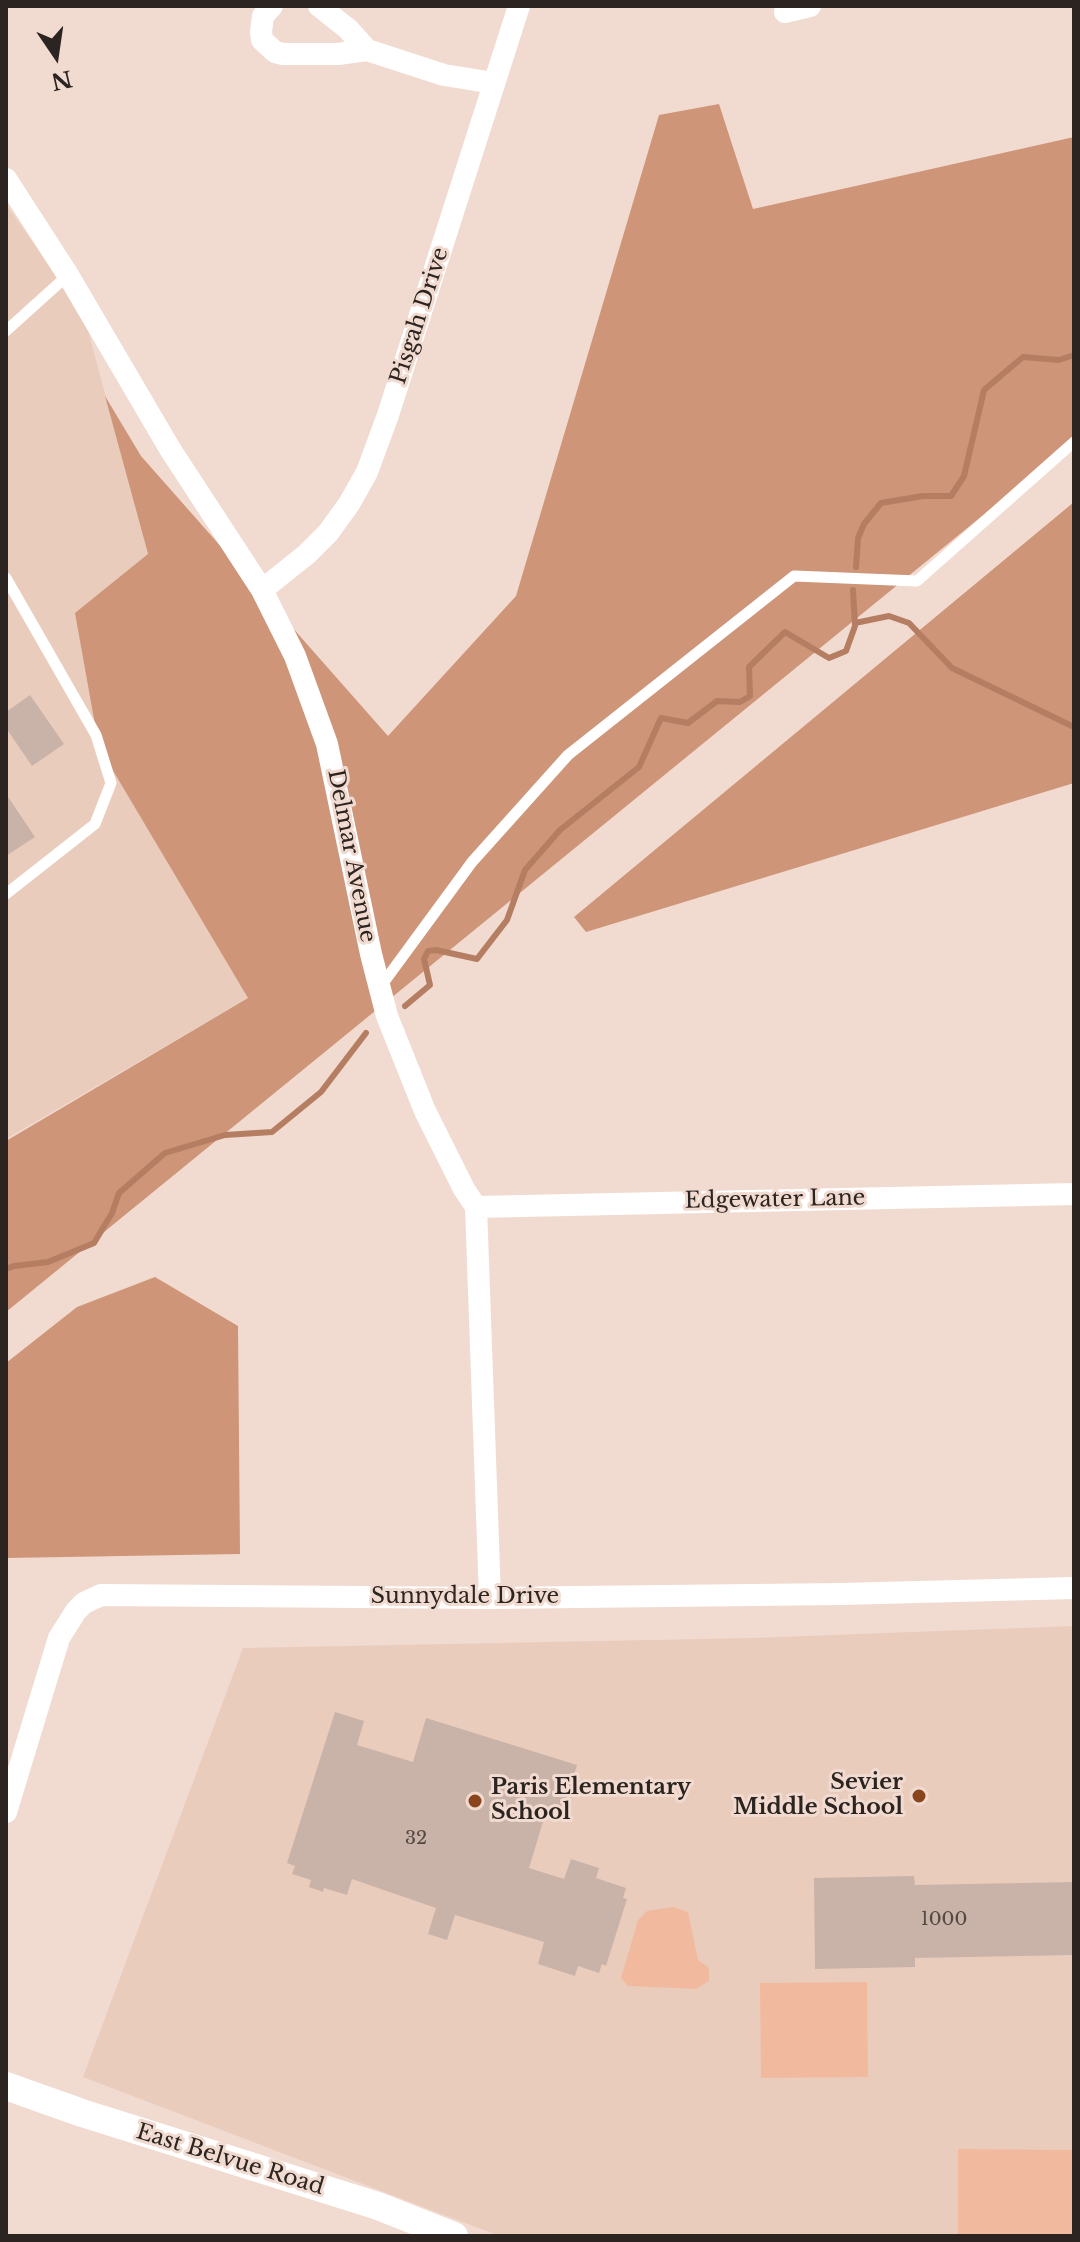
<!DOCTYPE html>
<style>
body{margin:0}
#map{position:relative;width:1080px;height:2242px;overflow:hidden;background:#f1dbd0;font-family:"Libre Baskerville",serif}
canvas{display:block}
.frame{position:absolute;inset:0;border:8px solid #2c2420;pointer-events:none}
.north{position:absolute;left:16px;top:16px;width:80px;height:80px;-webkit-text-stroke:6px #f1dbd0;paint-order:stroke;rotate:167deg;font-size:22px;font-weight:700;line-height:32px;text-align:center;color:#2c2420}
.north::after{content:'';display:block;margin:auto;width:28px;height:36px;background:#2c2420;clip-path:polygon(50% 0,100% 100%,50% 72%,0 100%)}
</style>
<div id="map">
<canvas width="1080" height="2242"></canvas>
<div class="frame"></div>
<div class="north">N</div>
</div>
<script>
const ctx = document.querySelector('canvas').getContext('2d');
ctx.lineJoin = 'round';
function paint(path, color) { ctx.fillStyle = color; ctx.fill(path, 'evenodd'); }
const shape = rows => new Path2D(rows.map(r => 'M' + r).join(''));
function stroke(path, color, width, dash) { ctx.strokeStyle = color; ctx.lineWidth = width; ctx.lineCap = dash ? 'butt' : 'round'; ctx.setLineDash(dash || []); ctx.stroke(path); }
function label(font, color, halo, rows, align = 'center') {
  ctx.font = font + ' "Libre Baskerville",serif'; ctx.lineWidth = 6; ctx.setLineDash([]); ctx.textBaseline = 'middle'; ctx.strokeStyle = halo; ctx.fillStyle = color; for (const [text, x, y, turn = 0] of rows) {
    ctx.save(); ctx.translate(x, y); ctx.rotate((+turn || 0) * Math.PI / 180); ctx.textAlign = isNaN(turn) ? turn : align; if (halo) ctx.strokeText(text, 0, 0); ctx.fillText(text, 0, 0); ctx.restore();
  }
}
const built = shape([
 [6,204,84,315,148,555,248,998,6,1139],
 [1074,1626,1074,2236,499,2236,83,2077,243,1648,752,1638]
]);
const green = shape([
 [673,1907,688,1912,698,1960,709,1968,709,1981,696,1989,628,1986,621,1978,638,1920,647,1911],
 [867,1982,868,2077,761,2078,760,1983],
 [958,2149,1074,2150,1074,2236,958,2236]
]);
const forest = shape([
 [719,104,753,209,1074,137,1074,441,6,1312,6,1141,248,998,99,747,75,613,148,554,105,396,141,456,388,736,516,596,659,115],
 [1074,502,1074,783,586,932,574,917],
 [155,1277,238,1326,240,1554,6,1558,6,1363,77,1307]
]);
const stream = shape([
 [856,567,858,538,864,524,881,503,923,496,951,496,964,476,984,390,1023,357,1059,360,1074,355],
 [855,623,889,616,909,623,952,668,1074,727],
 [405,1006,430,985,424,959,428,951,436,950,477,959,507,920,525,870,560,830,639,767,661,718,688,723,717,701,740,702,750,696,749,667,785,632,829,658,846,651,855,626,853,590],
 [6,1269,14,1266,48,1262,94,1243,112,1213,119,1193,165,1153,225,1135,272,1132,321,1092,366,1033]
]);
const building = shape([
 [30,695,64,744,32,766,6,728,6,712],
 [6,794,35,837,6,856],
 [335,1712,364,1721,357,1745,413,1762,426,1718,577,1765,561,1817,546,1812,529,1868,564,1879,571,1859,599,1868,596,1878,626,1888,623,1898,627,1899,606,1966,602,1964,599,1973,578,1966,575,1976,538,1964,544,1942,455,1915,447,1940,428,1934,436,1908,352,1879,347,1895,324,1888,323,1892,309,1887,311,1880,292,1874,295,1866,287,1863],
 [914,1876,915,1885,1074,1882,1074,1955,915,1958,915,1967,815,1969,814,1878]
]);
const service = shape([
 [6,331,68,275],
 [6,578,96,735,111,783,95,824,6,894],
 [381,986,472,862,568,755,794,576,917,581,1074,442]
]);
const minor = shape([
 [272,6,263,16,261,32,262,40,275,52,283,54,338,54,367,50,348,29,319,6],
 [785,12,810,6],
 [367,50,444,75,494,83],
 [6,179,68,275,170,449,262,590,295,656,327,744,371,954,387,1016,425,1111,464,1189,476,1207,490,1598],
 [262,590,307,554,328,533,349,504,367,472,388,415,519,6],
 [476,1207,1074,1194],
 [6,1812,59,1638,76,1611,84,1603,101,1595,490,1598,841,1594,1074,1588]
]);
const tertiary = shape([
 [6,2086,82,2113,378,2206,454,2236]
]);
const markers = [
 [919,1796,8,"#8a451d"],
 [475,1801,8,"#8a451d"]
];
const numberNames = [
 ["32",416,1839],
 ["1000",944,1920]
];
const streetNames = [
 ["Pisgah Drive",420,316,-72],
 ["Delmar Avenue",351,856,79],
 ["Edgewater Lane",775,1200,-1],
 ["Sunnydale Drive",465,1597],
 ["East Belvue Road",230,2160,17]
];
const poiNames = [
 ["Sevier",903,1783],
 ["Middle School",903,1808],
 ["Paris Elementary",491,1788,"left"],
 ["School",491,1813,"left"]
];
paint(built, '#eaccbd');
paint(green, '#f1ba9f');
paint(forest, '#ce9578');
stroke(stream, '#b57e62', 6);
paint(building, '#c9b3a8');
stroke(service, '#fff', 11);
stroke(minor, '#fff', 22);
stroke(tertiary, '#fff', 28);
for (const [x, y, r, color] of markers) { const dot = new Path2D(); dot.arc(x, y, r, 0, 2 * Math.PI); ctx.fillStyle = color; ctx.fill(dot); stroke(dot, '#f1dbd0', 3); }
label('18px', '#534842', null, numberNames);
label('22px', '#2c2420', '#f1dbd0', streetNames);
label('bold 22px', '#2c2420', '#f1dbd0', poiNames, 'right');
</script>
